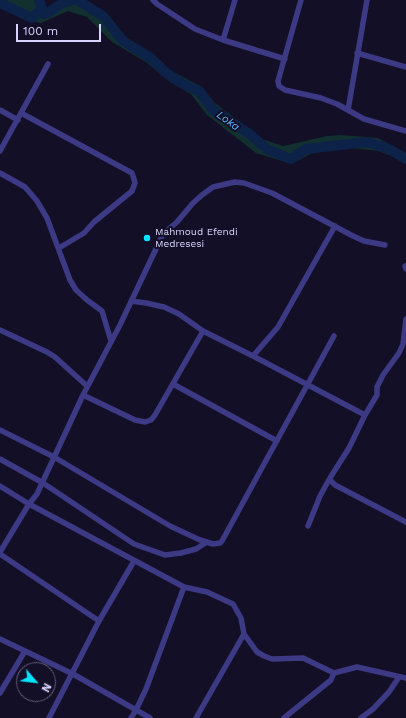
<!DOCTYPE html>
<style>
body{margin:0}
#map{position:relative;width:406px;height:718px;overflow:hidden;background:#130f26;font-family:"Work Sans",sans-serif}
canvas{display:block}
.north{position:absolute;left:16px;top:662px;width:40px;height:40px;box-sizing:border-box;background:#130f26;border:1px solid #625e7d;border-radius:50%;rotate:118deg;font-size:11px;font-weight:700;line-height:16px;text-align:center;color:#d9d4ff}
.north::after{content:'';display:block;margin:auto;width:14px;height:18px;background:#00e5ff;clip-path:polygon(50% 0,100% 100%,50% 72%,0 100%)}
.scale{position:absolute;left:16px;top:24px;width:85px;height:18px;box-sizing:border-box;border:2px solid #d9d4ff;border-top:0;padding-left:5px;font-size:12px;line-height:14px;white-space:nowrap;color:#d9d4ff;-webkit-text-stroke:3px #130f26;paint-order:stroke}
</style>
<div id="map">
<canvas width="406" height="718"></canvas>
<div class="north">N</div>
<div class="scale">100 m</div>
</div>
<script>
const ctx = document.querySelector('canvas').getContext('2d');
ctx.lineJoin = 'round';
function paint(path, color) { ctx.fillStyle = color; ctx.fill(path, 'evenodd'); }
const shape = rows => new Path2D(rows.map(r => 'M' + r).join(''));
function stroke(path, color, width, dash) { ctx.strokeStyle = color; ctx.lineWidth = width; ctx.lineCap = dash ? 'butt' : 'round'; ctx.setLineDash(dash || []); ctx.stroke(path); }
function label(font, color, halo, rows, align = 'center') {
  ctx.font = font + ' "Work Sans",sans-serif'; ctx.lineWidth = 4; ctx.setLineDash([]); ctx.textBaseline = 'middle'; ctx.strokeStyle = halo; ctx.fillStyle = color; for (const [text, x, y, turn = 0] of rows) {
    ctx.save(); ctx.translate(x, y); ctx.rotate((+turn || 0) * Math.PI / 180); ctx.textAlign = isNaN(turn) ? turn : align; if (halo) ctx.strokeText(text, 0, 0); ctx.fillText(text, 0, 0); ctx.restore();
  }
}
const green = shape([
 [0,0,43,0,47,10,59,0,79,0,104,15,125,37,153,54,170,70,202,87,215,103,240,122,263,142,265,140,283,146,327,136,341,135,378,138,406,153,406,164,392,156,378,151,352,148,312,153,292,164,256,153,207,115,191,94,170,82,146,62,112,42,87,17,68,11,41,23,24,19,0,6]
]);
const river = shape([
 [39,0,44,14],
 [77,0,103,16,123,41,151,58,165,72,178,81,200,92,213,110,251,135,267,149,291,159,306,149,367,142,389,149,406,159],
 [0,3,32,18,37,13,48,13,62,3,72,0]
]);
const street = shape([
 [153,0,157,4,195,29,223,40,285,59],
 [301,0,278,81,279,86,285,90,321,98,337,104,364,119,406,131],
 [223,40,235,0],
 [357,53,406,67],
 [0,110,18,120],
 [348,110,367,0],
 [21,113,132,173,134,179,135,183,132,191,94,222,84,233,59,248],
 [0,151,48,64],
 [0,173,25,187,37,201,47,218,70,280,76,290,87,300,102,311,111,341],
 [405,266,406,269],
 [131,301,146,303,164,307,179,314,203,331,253,356,365,415],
 [406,319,403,344,399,353,383,375,377,387,377,395,365,415,349,448,330,478,331,481,335,485,406,522],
 [0,330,47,352,55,357,87,386],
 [253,356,278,327,335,226],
 [173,384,277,441],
 [83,395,135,420,145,422,151,420,155,415,203,331],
 [0,430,54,457,170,526,200,540,213,544,220,543,222,541,334,336],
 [0,459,43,483,134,544,165,555,181,553,196,549,207,542],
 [0,486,29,504,184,587,207,592,233,604,241,618,244,634,257,652,264,656,272,659,303,658,334,673,357,667,406,678],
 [308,526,320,496,330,478],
 [0,552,29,504,37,494,83,395,120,325,163,234,177,222,193,203,202,195,213,187,235,182,244,183,272,193,353,236,364,241,385,245],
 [0,554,99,621],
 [0,639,73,674,150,718],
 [0,693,25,651],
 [49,718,99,621,134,561],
 [131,718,136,710,146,689,184,587],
 [196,718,244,634],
 [284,718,331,680,334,673],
 [361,718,373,709,389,692,399,677]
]);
const markers = [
 [147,238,4,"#00e5ff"]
];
const poiNames = [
 ["Mahmoud Efendi",155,232],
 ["Medresesi",155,244]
];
const waterNames = [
 ["Loka",228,121,36]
];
paint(green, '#12302f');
stroke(river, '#0c2248', 10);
stroke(street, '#3d3a85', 5.5);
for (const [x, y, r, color] of markers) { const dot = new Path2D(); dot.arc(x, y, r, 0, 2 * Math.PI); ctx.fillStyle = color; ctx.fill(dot); stroke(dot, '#130f26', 1.5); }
label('10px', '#d9d4ff', '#130f26', poiNames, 'left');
label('italic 11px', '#62b6ff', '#130f26', waterNames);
</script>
